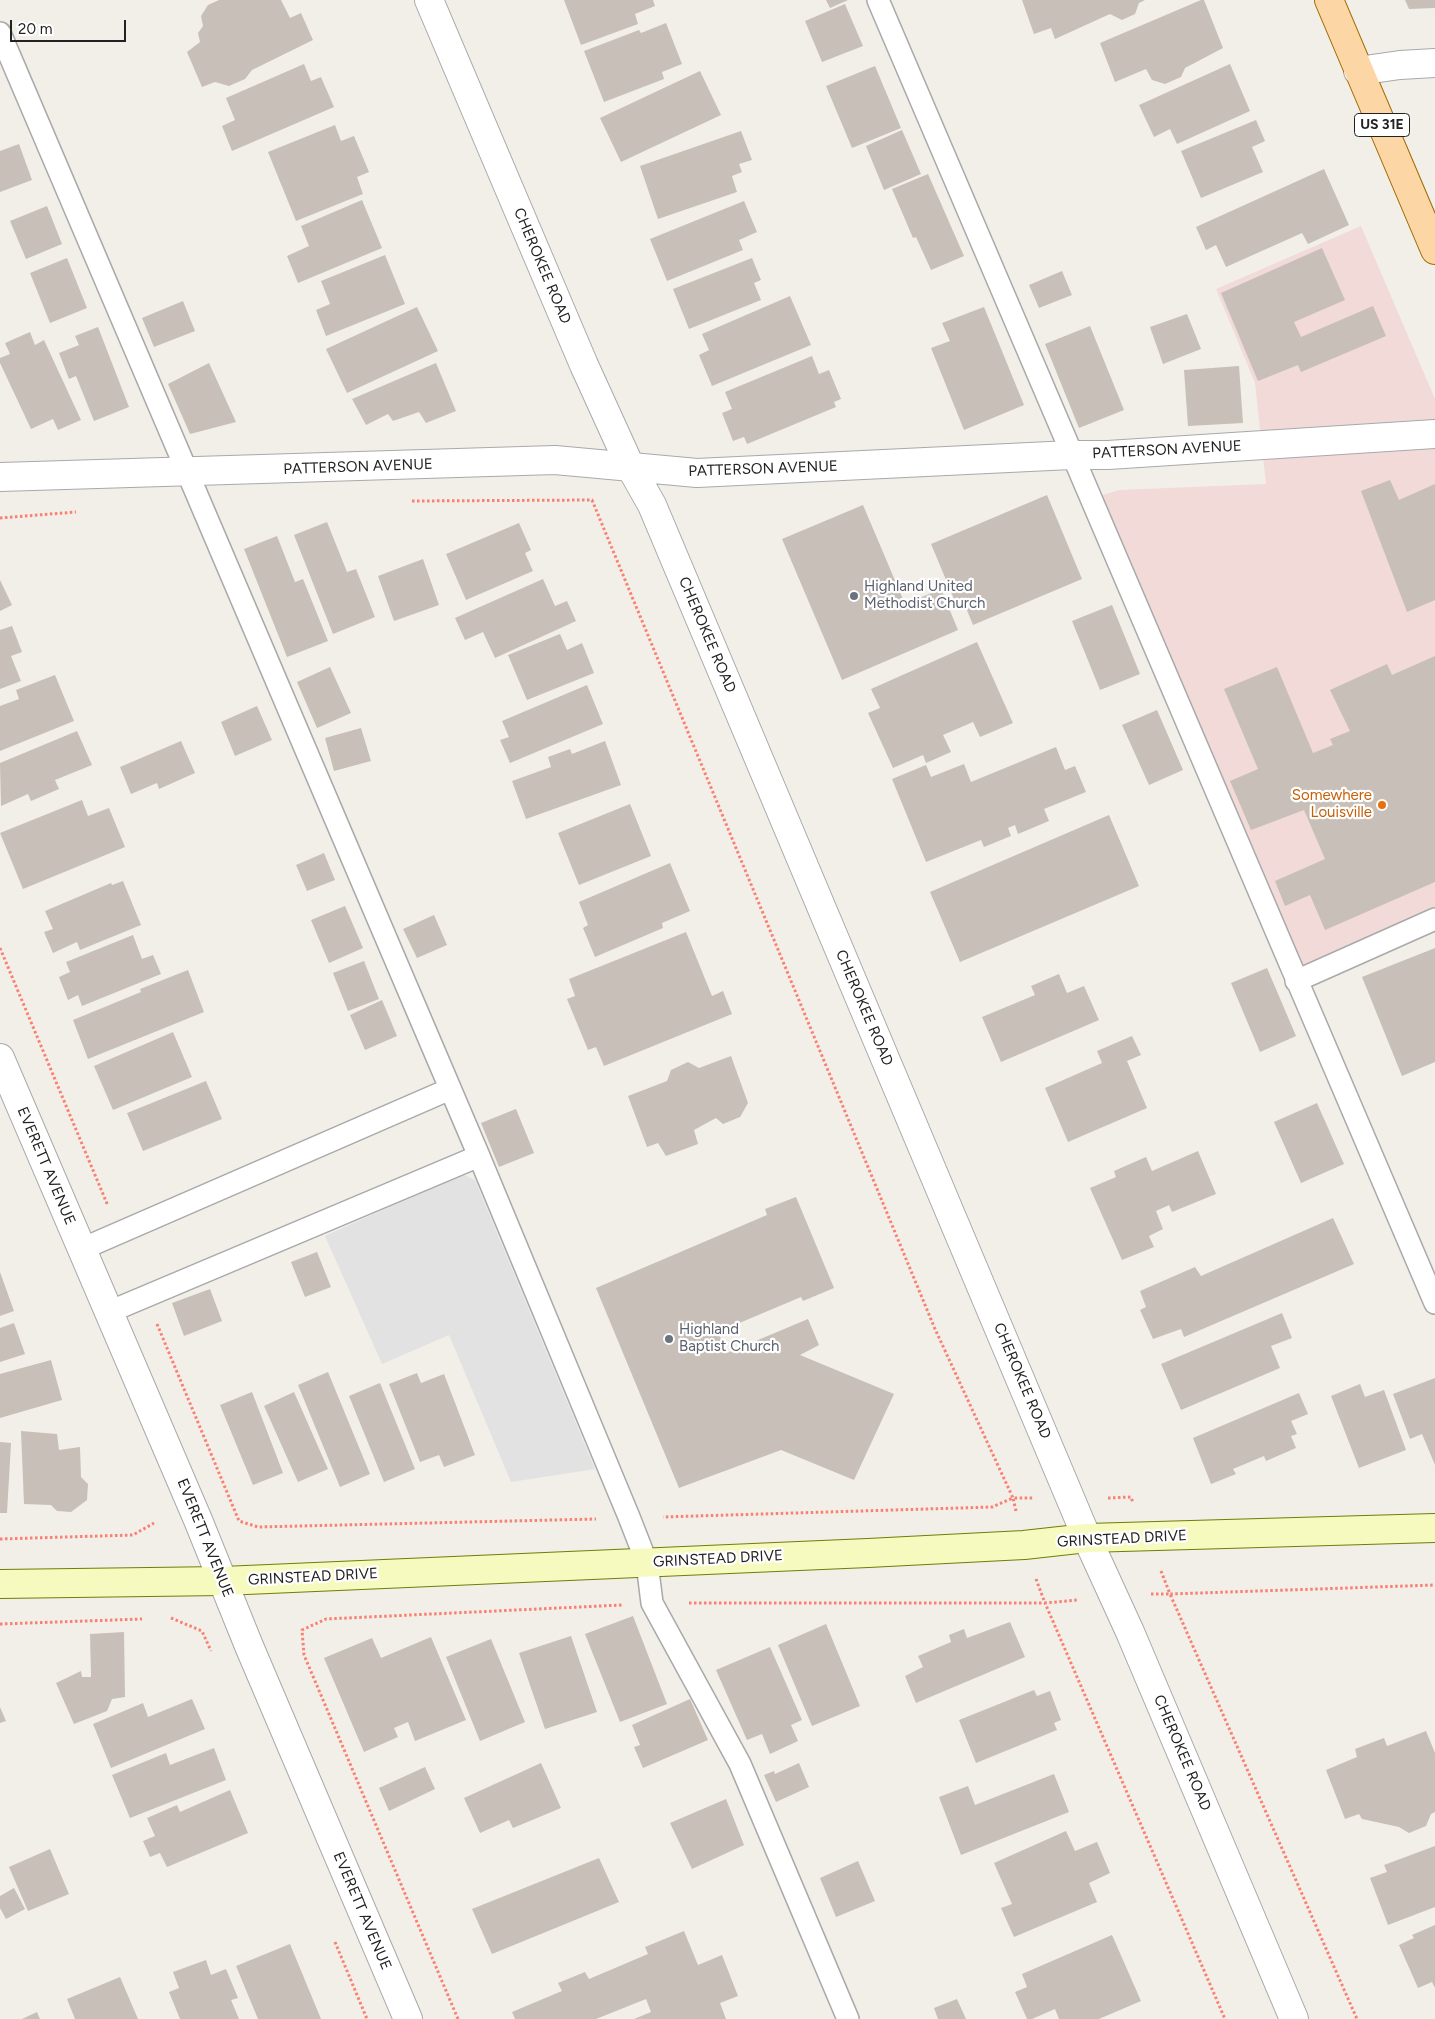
<!DOCTYPE html>
<style>
body{margin:0}
#map{position:relative;width:1435px;height:2019px;overflow:hidden;background:#f2efe9;font-family:Figtree,sans-serif}
canvas{display:block}
.scale{position:absolute;left:10px;top:20px;width:116px;height:22px;box-sizing:border-box;border:2px solid #222;border-top:0;padding-left:6px;font-size:15px;line-height:18px;white-space:nowrap;color:#222;-webkit-text-stroke:4px #fff;paint-order:stroke}
</style>
<div id="map">
<canvas width="1435" height="2019"></canvas>
<div class="scale">20 m</div>
</div>
<script>
const ctx = document.querySelector('canvas').getContext('2d');
ctx.lineJoin = 'round';
function paint(path, color) { ctx.fillStyle = color; ctx.fill(path, 'evenodd'); }
const shape = rows => new Path2D(rows.map(r => 'M' + r).join(''));
function stroke(path, color, width, dash) { ctx.strokeStyle = color; ctx.lineWidth = width; ctx.lineCap = dash ? 'butt' : 'round'; ctx.setLineDash(dash || []); ctx.stroke(path); }
function label(font, color, halo, rows, align = 'center') {
  ctx.font = font + ' Figtree,sans-serif'; ctx.lineWidth = 4.5; ctx.setLineDash([]); ctx.textBaseline = 'middle'; ctx.strokeStyle = halo; ctx.fillStyle = color; for (const [text, x, y, turn = 0] of rows) {
    ctx.save(); ctx.translate(x, y); ctx.rotate((+turn || 0) * Math.PI / 180); ctx.textAlign = isNaN(turn) ? turn : align; if (halo) ctx.strokeText(text, 0, 0); ctx.fillText(text, 0, 0); ctx.restore();
  }
}
const commercial = shape([
 [1361,226,1435,399,1435,907,1302,965,1100,496,1119,490,1266,484,1255,383,1216,289]
]);
const parking = shape([
 [462,1174,475,1180,595,1469,511,1482,449,1335,382,1364,325,1236]
]);
const building = shape([
 [219,0,281,0,290,18,301,13,313,40,252,70,245,79,229,86,215,82,202,87,187,52,200,42,198,33,203,26,201,16,208,5],
 [564,0,653,0,655,6,635,14,638,24,581,45],
 [826,0,848,0,830,8],
 [1022,0,1145,0,1139,3,1135,14,1122,20,1110,14,1055,39,1051,28,1034,34],
 [1201,0,1204,0,1223,48,1185,68,1181,77,1165,84,1152,80,1146,69,1115,82,1100,43],
 [1405,0,1435,0,1435,8,1409,9],
 [845,4,863,46,822,62,805,21],
 [666,23,682,64,662,72,664,79,604,102,584,51,639,30,641,33],
 [304,64,311,81,321,77,334,107,232,151,222,126,235,120,226,98],
 [1230,64,1250,111,1177,144,1170,129,1154,137,1139,105],
 [875,66,901,128,852,148,826,86],
 [700,71,721,115,621,162,600,118],
 [1256,120,1265,141,1252,147,1263,172,1201,198,1181,151],
 [335,125,341,141,354,136,369,172,357,177,363,194,296,221,268,152],
 [902,130,921,174,884,190,866,146],
 [741,131,752,160,739,164,742,172,732,176,737,192,658,219,640,166],
 [19,144,32,180,0,192,0,151],
 [1324,169,1349,225,1308,244,1302,233,1226,267,1216,245,1206,250,1196,227],
 [928,174,964,256,931,270,916,237,913,238,892,189],
 [362,200,382,248,298,283,287,256,309,246,301,226],
 [744,201,757,232,739,240,743,250,667,281,650,239],
 [47,206,62,244,26,259,10,221],
 [1322,248,1345,300,1294,322,1301,337,1373,306,1386,336,1301,372,1298,365,1258,381,1221,293],
 [385,255,405,304,326,336,316,310,330,304,321,281],
 [67,258,87,308,50,323,30,273],
 [752,258,761,280,754,283,761,300,689,329,673,289],
 [1062,271,1072,295,1039,308,1029,285],
 [790,296,811,345,712,386,699,355,709,350,702,334],
 [183,301,195,331,154,347,142,318],
 [417,307,438,351,347,393,326,349],
 [984,307,1024,405,964,430,931,348,950,341,942,323],
 [1187,314,1201,349,1163,364,1150,327],
 [1090,326,1124,410,1079,428,1045,344],
 [98,327,129,407,94,421,76,376,69,379,59,353,79,345,75,336],
 [30,332,35,345,44,340,81,420,58,430,53,419,31,429,0,363,0,358,10,354,5,343],
 [812,356,819,374,829,370,841,399,834,402,836,407,747,444,744,437,733,441,722,413,732,409,725,392],
 [209,363,236,422,190,434,168,384],
 [436,363,456,411,426,423,419,412,393,421,388,414,366,425,352,399],
 [1239,366,1243,423,1188,426,1184,370],
 [1390,480,1399,500,1435,484,1435,600,1407,612,1361,491],
 [1047,495,1082,579,973,625,964,603,957,606,931,544],
 [863,505,905,604,941,589,958,630,842,680,782,539],
 [327,522,347,572,356,569,375,617,333,634,294,535],
 [519,523,531,550,525,553,533,571,466,600,446,554],
 [277,536,295,582,303,579,328,641,287,657,244,549],
 [423,559,439,605,394,621,378,576],
 [543,579,555,606,567,601,576,621,495,658,483,632,465,640,455,618],
 [0,580,12,605,0,611],
 [1112,605,1140,674,1100,690,1072,621],
 [12,626,22,652,11,656,21,681,0,689,0,630],
 [560,634,567,650,582,643,594,673,527,700,508,655],
 [977,642,1013,723,980,737,973,722,943,735,951,752,926,763,923,755,893,768,868,713,880,708,871,689],
 [1435,656,1435,882,1325,930,1310,895,1285,906,1275,881,1325,859,1304,810,1251,830,1230,781,1258,769,1224,689,1277,667,1313,753,1333,745,1330,739,1350,731,1330,690,1387,664,1392,675],
 [330,667,351,713,317,728,297,682],
 [55,675,74,721,0,751,0,706,19,699,16,690],
 [587,685,603,724,510,763,500,740,509,737,502,721],
 [257,706,272,740,235,756,221,722],
 [1157,710,1183,770,1149,785,1122,725],
 [361,728,371,761,334,771,325,738],
 [77,731,92,765,55,780,59,789,31,801,28,794,1,806,0,763],
 [181,741,195,773,159,789,157,783,131,794,120,767],
 [605,741,621,785,526,819,512,781,551,767,548,757,570,749,572,754],
 [1056,747,1065,770,1075,766,1086,792,1044,809,1049,821,1018,834,1015,825,1008,828,1011,836,984,847,981,840,926,862,892,779,926,765,931,777,964,764,971,782],
 [82,800,88,816,109,808,125,847,23,889,0,833],
 [630,804,651,856,579,885,558,833],
 [1109,815,1139,886,960,962,930,892],
 [324,853,335,880,307,891,296,865],
 [670,863,690,911,662,923,663,928,595,957,583,928,588,925,579,902],
 [123,881,141,925,80,950,77,942,53,953,44,932,53,929,45,911,111,883,112,885],
 [345,906,363,948,329,963,311,920],
 [434,915,447,945,417,958,403,929],
 [686,932,712,996,723,991,732,1014,604,1066,596,1047,588,1050,567,999,575,996,569,979],
 [133,935,142,959,153,955,161,974,82,1006,78,995,68,1000,59,977,70,972,66,962],
 [1435,948,1435,1062,1402,1076,1362,977],
 [364,961,379,999,348,1011,333,973],
 [1267,968,1296,1036,1260,1052,1231,983],
 [188,970,204,1012,88,1059,73,1020,141,992,140,989],
 [1059,974,1067,993,1084,986,1099,1020,1001,1062,982,1017,1035,995,1031,986],
 [382,1000,397,1036,365,1050,350,1015],
 [173,1032,192,1077,113,1110,94,1066],
 [1132,1036,1141,1055,1127,1061,1147,1108,1068,1142,1045,1088,1102,1063,1097,1051],
 [731,1056,748,1103,740,1117,723,1124,716,1118,694,1130,698,1144,666,1156,658,1143,647,1147,628,1096,667,1081,671,1070,688,1062,699,1068],
 [206,1081,222,1119,143,1151,127,1113],
 [1317,1103,1344,1164,1301,1183,1274,1122],
 [516,1109,534,1153,499,1167,481,1123],
 [1198,1151,1216,1194,1172,1212,1169,1205,1156,1211,1163,1229,1149,1236,1154,1247,1122,1260,1090,1188,1116,1177,1114,1171,1146,1157,1152,1171],
 [796,1197,834,1288,803,1301,801,1297,718,1332,727,1353,808,1319,819,1345,800,1355,894,1394,854,1480,781,1450,679,1488,596,1288,767,1215,765,1209],
 [1333,1218,1354,1264,1184,1337,1181,1329,1153,1339,1140,1310,1146,1307,1140,1291,1195,1267,1201,1276],
 [317,1252,331,1287,305,1297,291,1262],
 [0,1272,14,1311,0,1316],
 [210,1289,222,1321,184,1336,172,1303],
 [1282,1313,1292,1338,1271,1346,1280,1368,1181,1410,1161,1364],
 [14,1323,25,1354,0,1362,0,1328],
 [51,1360,62,1400,0,1418,0,1374],
 [328,1372,370,1474,340,1487,298,1385],
 [417,1373,421,1383,444,1374,475,1455,444,1467,439,1455,420,1462,389,1384],
 [1435,1378,1435,1465,1422,1434,1410,1439,1393,1394],
 [380,1383,415,1469,384,1482,349,1396],
 [1360,1384,1365,1397,1384,1390,1406,1450,1359,1468,1331,1396],
 [252,1392,283,1473,253,1485,220,1405],
 [294,1392,328,1469,298,1482,264,1406],
 [1299,1393,1308,1414,1291,1421,1297,1434,1291,1436,1296,1448,1266,1461,1264,1456,1233,1469,1236,1474,1211,1484,1193,1438],
 [21,1431,57,1434,59,1450,80,1447,81,1477,88,1484,87,1500,71,1512,57,1511,51,1505,24,1504],
 [0,1442,11,1443,7,1513,0,1513],
 [633,1616,667,1704,620,1722,585,1634],
 [1010,1622,1025,1657,916,1703,905,1676,923,1667,918,1656,951,1642,949,1635,964,1629,967,1638],
 [826,1624,860,1706,812,1726,778,1645],
 [124,1632,125,1697,112,1699,107,1711,74,1724,56,1683,81,1671,82,1677,91,1677,90,1634],
 [571,1636,597,1712,545,1729,519,1653],
 [431,1637,466,1720,415,1741,408,1722,394,1728,398,1737,364,1752,324,1658,372,1638,381,1658],
 [491,1639,525,1722,480,1741,446,1657],
 [770,1647,802,1720,791,1725,798,1741,770,1754,762,1734,747,1740,716,1670],
 [1034,1690,1037,1696,1050,1691,1061,1720,1054,1723,1057,1730,976,1763,959,1720],
 [192,1699,205,1729,111,1768,93,1724,143,1703,148,1717],
 [690,1699,708,1740,643,1768,634,1747,640,1745,632,1725],
 [0,1707,6,1721,0,1723],
 [1426,1731,1435,1753,1435,1812,1431,1814,1426,1826,1409,1833,1399,1827,1362,1819,1359,1814,1345,1819,1326,1770,1357,1757,1355,1749,1384,1738,1387,1746],
 [214,1748,226,1780,130,1818,112,1775,166,1753,170,1765],
 [541,1763,561,1808,513,1828,509,1820,480,1833,464,1798],
 [799,1763,809,1787,776,1802,764,1775,774,1771,775,1774],
 [425,1767,435,1789,389,1811,379,1788],
 [1054,1774,1069,1812,961,1855,939,1797,968,1786,975,1805],
 [230,1790,248,1833,167,1867,160,1853,150,1857,143,1841,155,1836,147,1818,177,1805,180,1812],
 [726,1799,744,1845,692,1869,670,1823],
 [1066,1831,1075,1851,1097,1842,1110,1873,1089,1883,1097,1902,1014,1937,1001,1908,1012,1904,994,1863],
 [1435,1846,1435,1907,1388,1925,1370,1878,1387,1872,1384,1865],
 [50,1849,69,1894,28,1911,9,1867],
 [599,1858,619,1902,492,1954,472,1909],
 [858,1861,875,1901,836,1917,820,1878],
 [14,1888,25,1909,6,1919,0,1908,0,1896],
 [1435,1925,1435,1988,1432,1982,1418,1988,1399,1945,1414,1938,1412,1935],
 [684,1931,698,1965,722,1955,738,1996,720,2003,726,2019,634,2019,651,2012,646,1999,596,2019,515,2019,512,2012,562,1991,558,1983,585,1972,589,1979,648,1954,645,1947],
 [1112,1935,1141,2001,1099,2019,1059,2019,1055,2009,1032,2019,1027,2019,1015,1992,1027,1987,1022,1974],
 [290,1944,321,2019,258,2019,236,1966],
 [206,1960,211,1975,226,1969,238,1998,231,2000,239,2019,180,2019,169,1992,179,1988,173,1972],
 [120,1977,138,2019,75,2019,67,1999],
 [957,1999,966,2019,938,2019,934,2008],
 [37,2012,40,2019,22,2019]
]);
const path = shape([
 [412,501,592,500,935,1329,1013,1498,992,1507,663,1517],
 [0,518,76,512],
 [0,948,108,1206],
 [157,1324,239,1521,258,1527,596,1519],
 [1108,1498,1131,1497,1133,1503],
 [1016,1511,1013,1498,1034,1498],
 [0,1539,133,1535,154,1523],
 [1161,1571,1170,1594,1435,1585],
 [1036,1579,1045,1603,1078,1600],
 [1151,1594,1170,1594,1357,2019],
 [689,1603,1045,1603,1225,2019],
 [171,1618,202,1631,211,1651],
 [0,1624,142,1619],
 [335,1942,367,2019],
 [458,2019,304,1655,302,1630,326,1619,622,1605]
]);
const lane = shape([
 [878,0,1435,1303],
 [0,33,479,1156,629,1517,647,1563,652,1603,740,1764,848,2019],
 [1296,981,1435,919],
 [82,1249,450,1089],
 [109,1312,479,1156]
]);
const street = shape([
 [429,0,584,365,630,466,652,505,1087,1538,1130,1632,1294,2019],
 [1358,71,1400,65,1435,63],
 [0,477,555,460,697,473,1071,455,1108,455,1435,434],
 [0,1058,198,1520,249,1646,408,2019]
]);
const secondary = shape([
 [0,1584,223,1581,868,1553,1024,1545,1087,1538,1435,1528]
]);
const primary = shape([
 [1329,0,1435,250]
]);
const markers = [
 [854,596,5,"#6b7280"],
 [1382,805,5,"#e8710a"],
 [669,1339,5,"#6b7280"]
];
const shields = [
 [1382,125,55]
];
const shieldNames = [
 ["US 31E",1382,125]
];
const streetNames = [
 ["CHEROKEE ROAD",542,266,67],
 ["PATTERSON AVENUE",1167,450,-3],
 ["PATTERSON AVENUE",358,467,-2],
 ["PATTERSON AVENUE",763,469,-2],
 ["CHEROKEE ROAD",707,635,67],
 ["CHEROKEE ROAD",864,1008,67],
 ["EVERETT AVENUE",46,1166,67],
 ["CHEROKEE ROAD",1022,1381,67],
 ["EVERETT AVENUE",205,1538,68],
 ["GRINSTEAD DRIVE",1122,1539,-3],
 ["GRINSTEAD DRIVE",718,1559,-3],
 ["GRINSTEAD DRIVE",313,1577,-3],
 ["CHEROKEE ROAD",1182,1753,67],
 ["EVERETT AVENUE",362,1911,67]
];
const worshipNames = [
 ["Highland United",864,587],
 ["Methodist Church",864,604],
 ["Highland",679,1330],
 ["Baptist Church",679,1347]
];
const foodNames = [
 ["Somewhere",1372,796],
 ["Louisville",1372,813]
];
paint(commercial, '#f2dad9');
paint(parking, '#e2e2e2');
paint(building, '#c7bfb8');
stroke(lane, '#a9a9a9', 24);
stroke(street, '#a9a9a9', 30);
stroke(secondary, '#707d05', 30);
stroke(primary, '#a06b00', 30);
stroke(path, '#fa8072', 3, [2.5, 2.5]);
stroke(lane, '#fff', 21);
stroke(street, '#fff', 28);
stroke(secondary, '#f7fabf', 28);
stroke(primary, '#fcd6a4', 28);
for (const [x, y, r, color] of markers) { const dot = new Path2D(); dot.arc(x, y, r, 0, 2 * Math.PI); ctx.fillStyle = color; ctx.fill(dot); stroke(dot, '#fff', 2); }
for (const [x, y, w] of shields) { const box = new Path2D(); box.roundRect(x - w / 2, y - 11.5, w, 23, 4); ctx.fillStyle = '#fff'; ctx.fill(box); stroke(box, '#222', 1); }
label('bold 14px', '#222', null, shieldNames);
label('15px', '#222', '#fff', streetNames);
label('15px', '#5b616d', '#fff', worshipNames, 'left');
label('15px', '#c56008', '#fff', foodNames, 'right');
</script>
